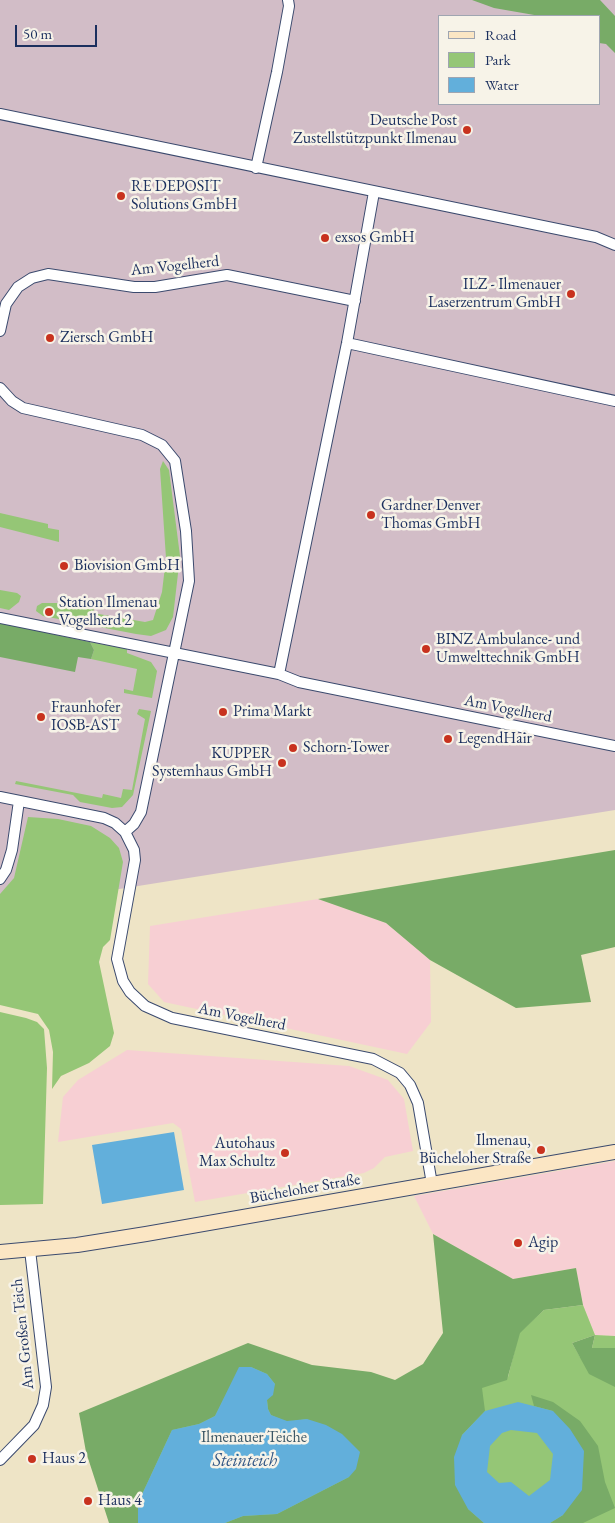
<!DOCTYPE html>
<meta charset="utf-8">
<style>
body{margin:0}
#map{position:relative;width:615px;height:1523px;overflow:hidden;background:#eee4c6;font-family:"EB Garamond",serif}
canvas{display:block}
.legend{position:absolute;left:438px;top:15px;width:162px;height:90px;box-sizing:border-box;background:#f7f3e8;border:1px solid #9fa5b1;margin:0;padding:6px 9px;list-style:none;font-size:15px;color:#1b2f5e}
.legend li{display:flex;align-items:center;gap:10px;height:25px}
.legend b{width:25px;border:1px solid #9fa5b1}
.scale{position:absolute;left:15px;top:25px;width:82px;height:22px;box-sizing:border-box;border:2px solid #1b2f5e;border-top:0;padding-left:6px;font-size:15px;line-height:18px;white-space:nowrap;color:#1b2f5e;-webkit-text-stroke:4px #f7f3e8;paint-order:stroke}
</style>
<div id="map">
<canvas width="615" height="1523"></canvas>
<ul class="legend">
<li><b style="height:6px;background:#fbe6c4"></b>Road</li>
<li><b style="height:14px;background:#95c676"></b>Park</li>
<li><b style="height:14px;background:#62afdb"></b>Water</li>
</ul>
<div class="scale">50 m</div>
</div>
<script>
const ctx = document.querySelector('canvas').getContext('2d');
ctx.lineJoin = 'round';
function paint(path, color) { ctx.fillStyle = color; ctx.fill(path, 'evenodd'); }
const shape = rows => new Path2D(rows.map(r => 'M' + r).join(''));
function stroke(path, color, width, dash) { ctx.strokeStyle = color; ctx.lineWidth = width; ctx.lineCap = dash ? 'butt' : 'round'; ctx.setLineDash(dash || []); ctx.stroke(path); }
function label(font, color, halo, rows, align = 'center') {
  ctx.font = font + ' "EB Garamond",serif'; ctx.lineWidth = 5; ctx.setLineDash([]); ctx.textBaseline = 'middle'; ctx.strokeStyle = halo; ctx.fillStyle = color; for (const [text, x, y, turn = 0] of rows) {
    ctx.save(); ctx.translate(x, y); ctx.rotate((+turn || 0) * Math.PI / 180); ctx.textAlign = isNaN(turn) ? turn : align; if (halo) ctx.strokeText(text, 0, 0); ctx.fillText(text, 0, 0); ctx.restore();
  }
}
const built = shape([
 [318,899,386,923,430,960,431,1022,407,1054,164,1002,148,984,150,926],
 [127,1050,349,1066,388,1080,404,1099,413,1151,385,1157,374,1168,364,1173,195,1202,181,1129,173,1123,58,1142,63,1097,78,1080],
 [615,1161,615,1336,595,1335,583,1305,576,1268,513,1279,433,1234,414,1196]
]);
const industrial = shape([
 [0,0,615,0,615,810,0,908],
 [439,16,599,16,599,104,439,104]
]);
const green = shape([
 [163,461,169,470,180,556,173,617,166,630,151,636,136,634,43,616,36,611,37,606,42,603,74,603,94,607,93,613,145,622,153,620,162,592,166,558,160,469],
 [0,513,48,524,48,528,59,530,59,542,0,527],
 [0,590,17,593,21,596,19,602,9,610,0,608],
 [90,642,127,649,127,653,151,662,157,671,152,698,124,693,124,689,133,691,137,669,91,659,94,650],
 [139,709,151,711,133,795,122,807,112,808,80,802,73,795,15,784,16,781,102,798,103,794,121,798,123,789,132,790,145,719,137,714],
 [28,817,58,819,91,826,110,838,119,848,123,862,110,940,103,947,99,962,114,1033,110,1046,89,1063,61,1076,52,1089,53,1052,49,1030,38,1014,0,1005,0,894,14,878],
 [0,1012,26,1018,37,1022,44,1029,47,1068,43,1204,0,1205],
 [583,1305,595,1335,615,1336,615,1348,592,1348,595,1335,572,1343,580,1357,591,1353,615,1353,615,1523,115,1523,82,1414,250,1348,311,1366,366,1376,395,1385,505,1378,508,1377,519,1333,544,1310]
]);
const forest = shape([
 [472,0,600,0,615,16,615,53,606,44,599,43,599,16,540,16,494,8],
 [0,623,90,642,94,650,91,659,78,657,75,672,0,657],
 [615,850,615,947,581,955,591,1002,516,1008,430,960,386,923,318,899],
 [433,1234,513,1279,576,1268,583,1305,544,1310,520,1333,507,1380,482,1388,485,1411,462,1435,468,1509,484,1523,225,1523,243,1516,277,1514,349,1477,307,1419,287,1422,271,1415,268,1409,267,1400,275,1384,267,1374,251,1367,240,1367,215,1416,199,1424,172,1430,138,1503,138,1523,109,1523,86,1452,79,1413,248,1343,312,1365,371,1372,395,1380,423,1364,443,1333],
 [595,1335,592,1348,615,1348,615,1387,589,1374,572,1343],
 [531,1395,553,1402,580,1421,598,1446,605,1482,615,1508,583,1523,550,1523,563,1515,553,1411,534,1406]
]);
const water = shape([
 [174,1132,184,1190,102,1204,92,1145],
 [239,1367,251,1367,267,1374,275,1384,273,1395,267,1400,268,1409,271,1415,287,1421,307,1419,326,1425,342,1434,360,1452,356,1469,349,1477,277,1514,243,1516,225,1523,138,1523,138,1503,172,1430,199,1424,215,1416],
 [518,1402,553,1411,570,1429,584,1451,582,1490,563,1515,550,1523,484,1523,468,1509,455,1485,454,1457,462,1435,485,1411],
 [511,1430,537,1433,553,1454,550,1480,529,1496,511,1482,499,1483,487,1472,490,1446,502,1433]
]);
const minor = shape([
 [0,114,596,237,615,245],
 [256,168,277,72,289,6,288,0],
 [0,331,6,304,18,287,32,278,48,274,134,287,155,287,227,275,355,301],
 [347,343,615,401],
 [0,388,12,401,23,408,142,435,162,445,175,461,186,531,189,581,141,812,134,824,125,832],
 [0,618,279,674,299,682,615,746],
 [279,674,347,343,374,192],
 [0,797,104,818,115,823,125,832,134,850,135,860,117,959,123,981,130,992,145,1006,172,1018,373,1059,400,1073,410,1085,418,1103,432,1184],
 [0,879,6,870,12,850,19,801],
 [0,1460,34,1425,43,1405,46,1387,30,1250]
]);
const secondary = shape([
 [0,1252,77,1245,146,1234,615,1152]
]);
const markers = [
 [467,130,5,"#c8321e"],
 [121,196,5,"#c8321e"],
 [325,238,5,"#c8321e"],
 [571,294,5,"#c8321e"],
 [50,338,5,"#c8321e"],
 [371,515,5,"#c8321e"],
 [64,566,5,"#c8321e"],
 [49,612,5,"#c8321e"],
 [426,649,5,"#c8321e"],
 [223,712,5,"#c8321e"],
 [41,717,5,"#c8321e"],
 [448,739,5,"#c8321e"],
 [293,748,5,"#c8321e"],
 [282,763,5,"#c8321e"],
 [541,1150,5,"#c8321e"],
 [285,1153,5,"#c8321e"],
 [518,1243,5,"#c8321e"],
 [32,1459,5,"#c8321e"],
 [88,1501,5,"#c8321e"]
];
const poiNames = [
 ["Deutsche Post",457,121,"right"],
 ["Zustellstützpunkt Ilmenau",457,139,"right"],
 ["RE DEPOSIT",131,187],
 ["Solutions GmbH",131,205],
 ["exsos GmbH",335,238],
 ["ILZ - Ilmenauer",561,285,"right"],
 ["Laserzentrum GmbH",561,303,"right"],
 ["Ziersch GmbH",60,338],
 ["Gardner Denver",381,506],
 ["Thomas GmbH",381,524],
 ["Biovision GmbH",74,566],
 ["Station Ilmenau",59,603],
 ["Vogelherd 2",59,621],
 ["BINZ Ambulance- und",436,640],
 ["Umwelttechnik GmbH",436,658],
 ["Fraunhofer",51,708],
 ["IOSB-AST",51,726],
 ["Prima Markt",233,712],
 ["LegendHair",458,739],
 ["Schorn-Tower",303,748],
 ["KUPPER",272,754,"right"],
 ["Systemhaus GmbH",272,772,"right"],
 ["Ilmenau,",531,1141,"right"],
 ["Bücheloher Straße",531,1159,"right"],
 ["Autohaus",275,1144,"right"],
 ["Max Schultz",275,1162,"right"],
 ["Agip",528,1243],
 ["Haus 2",42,1459],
 ["Haus 4",98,1501]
];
const streetNames = [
 ["Am Vogelherd",175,266,-6],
 ["Am Vogelherd",508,709,11],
 ["Am Vogelherd",242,1017,11],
 ["Bücheloher Straße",305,1189,-10],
 ["Am Großen Teich",23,1334,-96]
];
const parkNames = [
 ["Ilmenauer Teiche",254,1438]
];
const waterNames = [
 ["Steinteich",245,1461]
];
paint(built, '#f7cfd3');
paint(industrial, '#d2bdc7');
paint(green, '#95c676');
paint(forest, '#78ab67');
paint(water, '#62afdb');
stroke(minor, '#3b4a6e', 12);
stroke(secondary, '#3b4a6e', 16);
stroke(minor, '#fff', 10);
stroke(secondary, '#fbe6c4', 14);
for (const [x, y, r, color] of markers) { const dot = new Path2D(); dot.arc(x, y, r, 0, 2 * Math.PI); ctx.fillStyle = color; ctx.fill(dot); stroke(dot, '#f7f3e8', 2); }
label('16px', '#1b2f5e', '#f7f3e8', poiNames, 'left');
label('16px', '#1b2f5e', '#f7f3e8', streetNames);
label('16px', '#3a5564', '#f7f3e8', parkNames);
label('italic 18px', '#305584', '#f7f3e8', waterNames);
</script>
